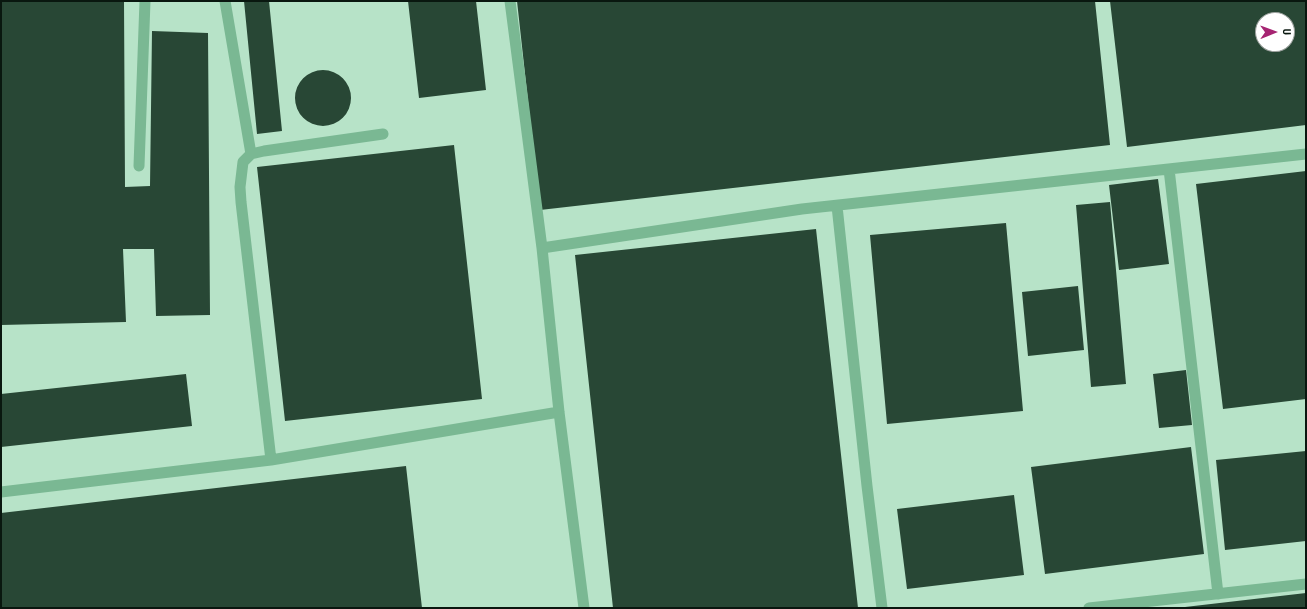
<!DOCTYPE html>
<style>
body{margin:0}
#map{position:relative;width:1307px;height:609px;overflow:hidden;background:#cbefd8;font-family:"Roboto Condensed",sans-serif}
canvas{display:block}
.frame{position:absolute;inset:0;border:2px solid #09170f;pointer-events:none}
.north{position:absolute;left:1255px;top:12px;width:40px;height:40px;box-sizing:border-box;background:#fff;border:1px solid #9da29f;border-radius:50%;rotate:89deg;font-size:11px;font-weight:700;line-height:16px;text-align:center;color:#09170f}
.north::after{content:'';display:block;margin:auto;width:14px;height:18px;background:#a62472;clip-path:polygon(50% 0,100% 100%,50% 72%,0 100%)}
</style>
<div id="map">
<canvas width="1307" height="609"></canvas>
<div class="frame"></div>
<div class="north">U</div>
</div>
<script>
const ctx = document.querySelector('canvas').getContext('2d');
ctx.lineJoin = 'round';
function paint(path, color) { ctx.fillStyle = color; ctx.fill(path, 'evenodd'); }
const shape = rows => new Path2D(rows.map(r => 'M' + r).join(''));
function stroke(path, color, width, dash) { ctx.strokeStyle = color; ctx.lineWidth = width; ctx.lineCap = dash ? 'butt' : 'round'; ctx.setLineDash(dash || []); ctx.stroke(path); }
const built = shape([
 [1,1,1306,1,1306,608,1,608],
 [1263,20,1287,20,1287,44,1263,44]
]);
const building = shape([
 [1,1,124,1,125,187,150,186,152,31,208,33,210,315,156,316,154,249,123,249,126,322,1,325],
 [244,1,269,1,282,131,257,134],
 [408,1,476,1,486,90,419,98],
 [517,1,1095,1,1110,145,540,210],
 [1110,1,1306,1,1306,125,1127,147],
 [1263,20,1287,20,1287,44,1263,44],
 '295 98a28 28 0 1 1 56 0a28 28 0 1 1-56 0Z',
 [454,145,482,399,285,421,257,167],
 [1306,171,1306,399,1223,409,1196,184],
 [1158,179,1169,264,1119,270,1109,185],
 [1110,202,1126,384,1091,387,1076,205],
 [1006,223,1023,411,887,424,870,235],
 [816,229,858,608,613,608,575,255],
 [1078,286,1084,350,1028,356,1022,292],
 [1186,370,1192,425,1159,428,1153,374],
 [186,374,192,426,1,447,1,394],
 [1191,447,1204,554,1045,574,1031,467],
 [1306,451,1306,541,1225,550,1216,460],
 [406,466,422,608,1,608,1,513],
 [1014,495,1024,575,907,589,897,509],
 [1306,593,1306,608,1185,608,1185,607]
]);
const lane = shape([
 [225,1,251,154],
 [510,1,542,248],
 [139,166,145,1],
 [1169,169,1218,594],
 [837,206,867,486,882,608],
 [271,460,241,202,240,187,243,162,251,154,264,151,383,134],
 [1,492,271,460,559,412],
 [584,608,559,412,542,248,802,209,1306,154],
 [1089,608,1306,584]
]);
paint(built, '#b7e3c8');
paint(building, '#284735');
stroke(lane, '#7ab893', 11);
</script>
